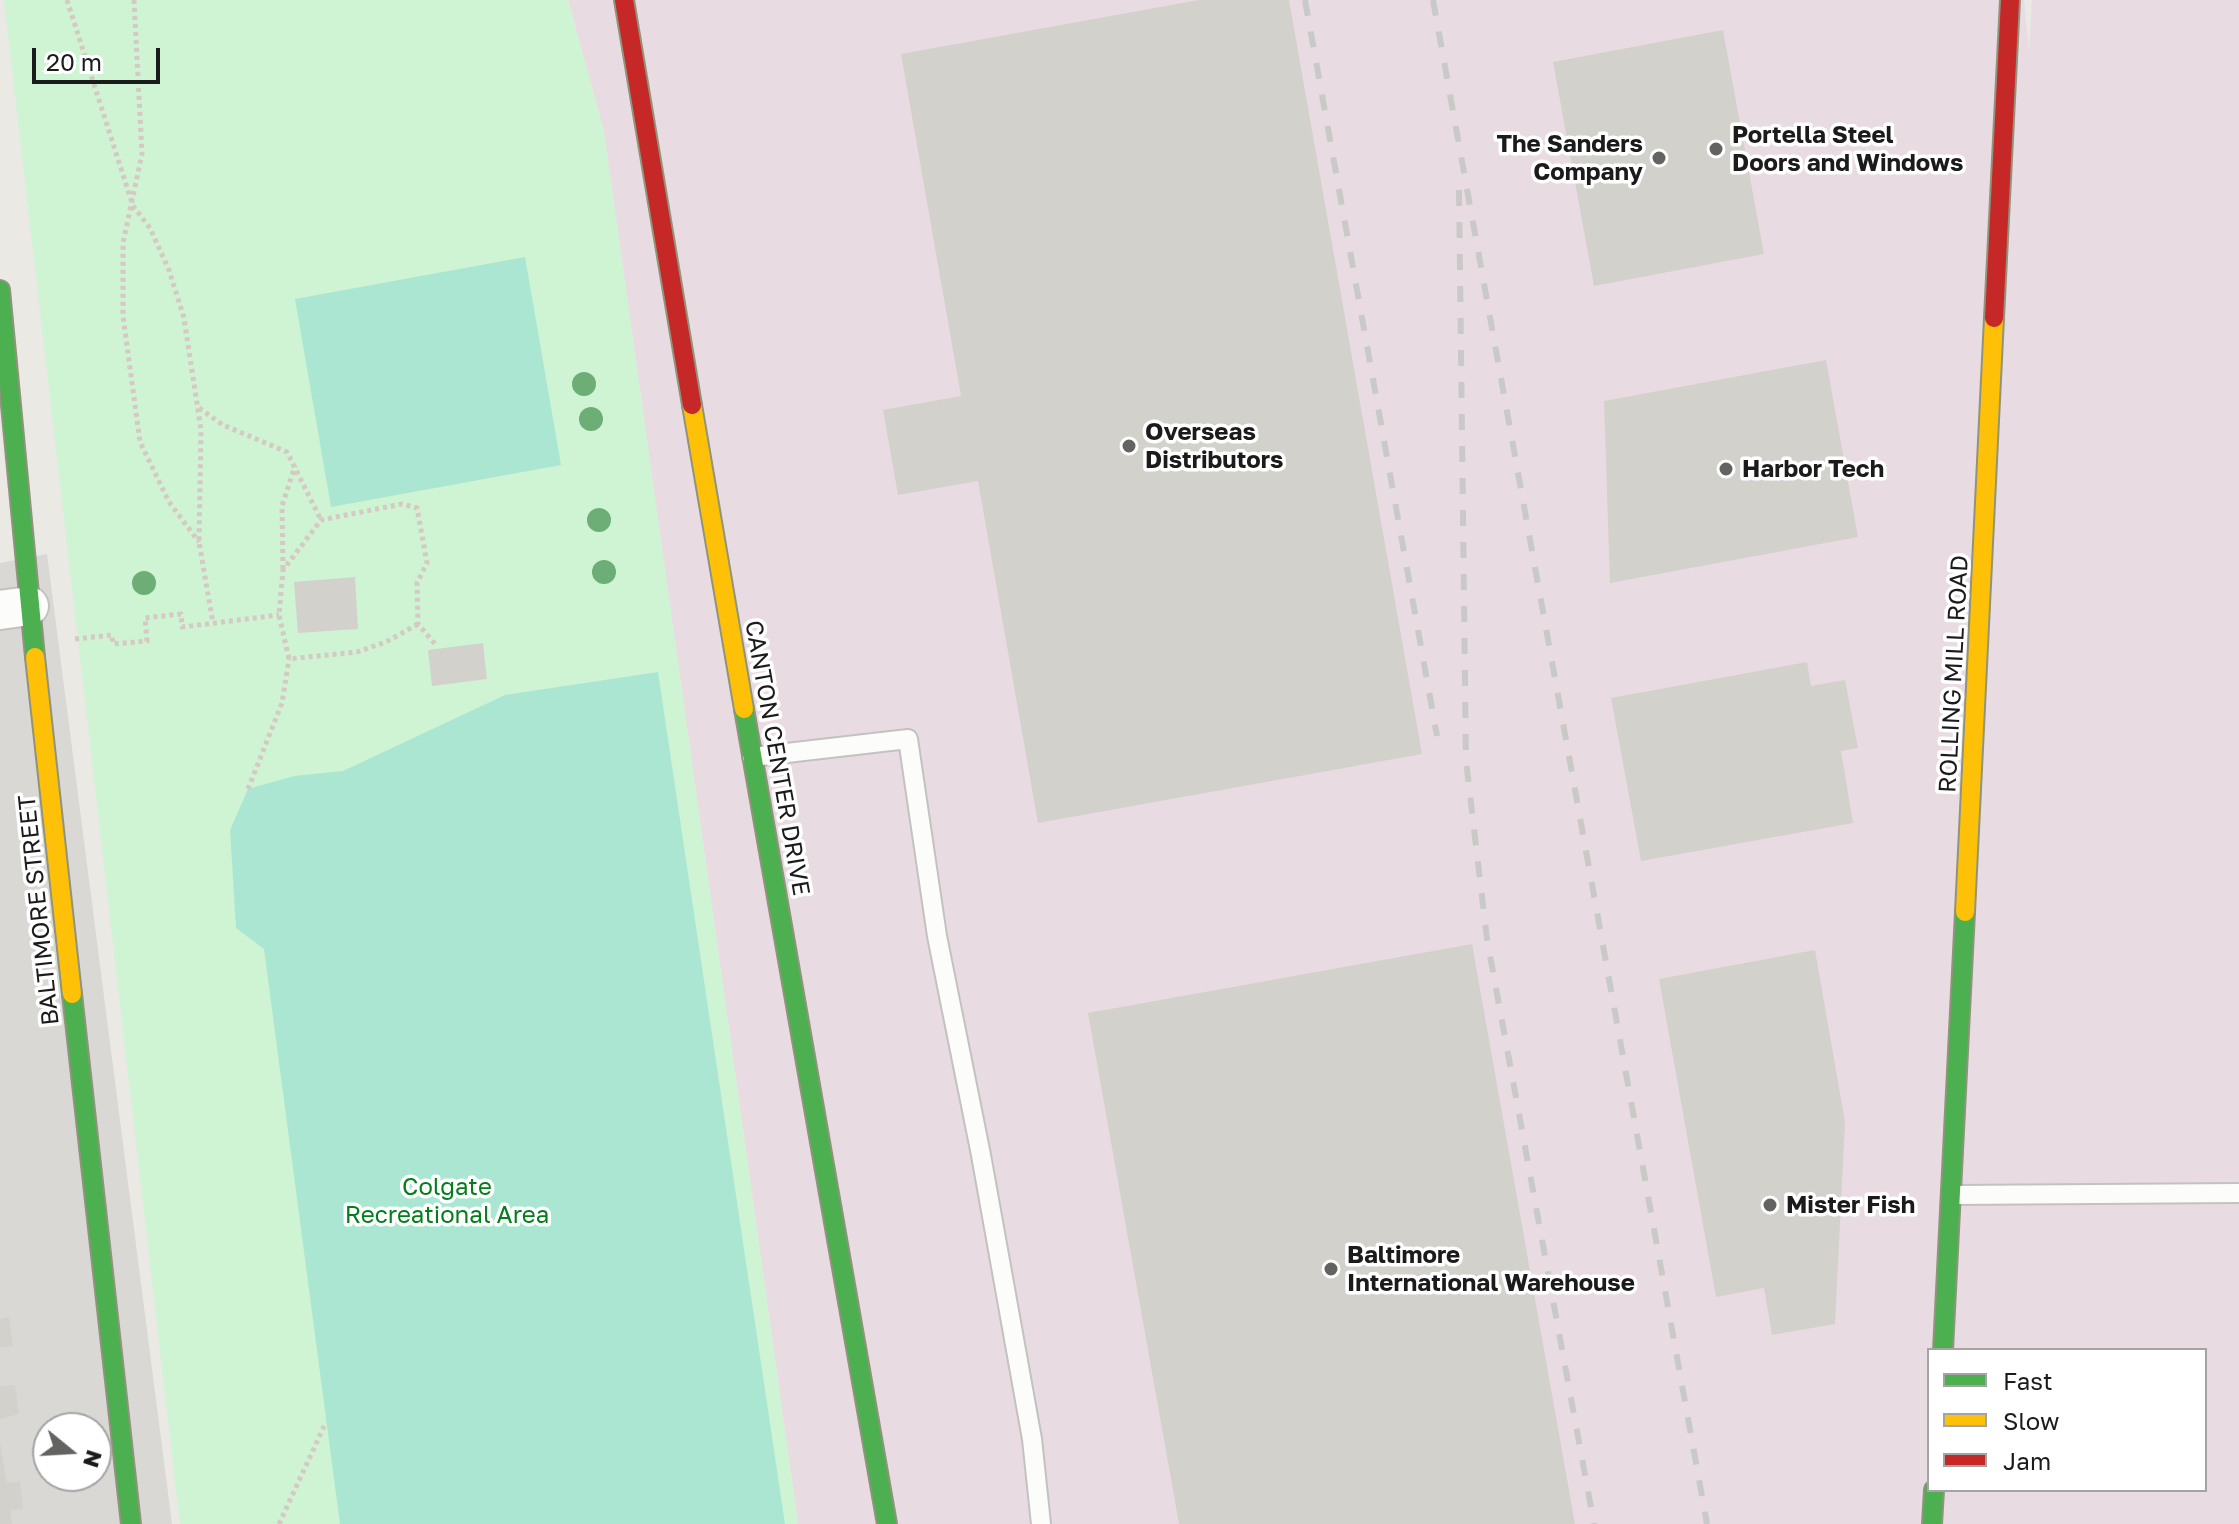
<!DOCTYPE html>
<style>
body{margin:0}
#map{position:relative;width:2239px;height:1524px;overflow:hidden;background:#eae9e4;font-family:"Golos Text",sans-serif}
canvas{display:block}
.legend{position:absolute;left:1927px;top:1348px;width:280px;height:144px;box-sizing:border-box;background:#fff;border:2px solid #a4a4a4;margin:0;padding:10px 14px;list-style:none;font-size:24px;color:#1b1b1b}
.legend li{display:flex;align-items:center;gap:16px;height:40px}
.legend b{width:40px;border:2px solid #a4a4a4}
.north{position:absolute;left:32px;top:1412px;width:80px;height:80px;box-sizing:border-box;background:#fff;border:2px solid #a4a4a4;border-radius:50%;rotate:108deg;font-size:22px;font-weight:700;line-height:32px;text-align:center;color:#1b1b1b}
.north::after{content:'';display:block;margin:auto;width:28px;height:36px;background:#636361;clip-path:polygon(50% 0,100% 100%,50% 72%,0 100%)}
.scale{position:absolute;left:32px;top:48px;width:128px;height:36px;box-sizing:border-box;border:4px solid #1b1b1b;border-top:0;padding-left:10px;font-size:24px;line-height:28px;white-space:nowrap;color:#1b1b1b;-webkit-text-stroke:6px #fff;paint-order:stroke}
</style>
<div id="map">
<canvas width="2239" height="1524"></canvas>
<ul class="legend">
<li><b style="height:10px;background:#4caf50"></b>Fast</li>
<li><b style="height:10px;background:#ffc107"></b>Slow</li>
<li><b style="height:10px;background:#c62828"></b>Jam</li>
</ul>
<div class="north">N</div>
<div class="scale">20 m</div>
</div>
<script>
const ctx = document.querySelector('canvas').getContext('2d');
ctx.lineJoin = 'round';
function paint(path, color) { ctx.fillStyle = color; ctx.fill(path, 'evenodd'); }
const shape = rows => new Path2D(rows.map(r => 'M' + r).join(''));
function stroke(path, color, width, dash) { ctx.strokeStyle = color; ctx.lineWidth = width; ctx.lineCap = dash ? 'butt' : 'round'; ctx.setLineDash(dash || []); ctx.stroke(path); }
function label(font, color, halo, rows, align = 'center') {
  ctx.font = font + ' "Golos Text",sans-serif'; ctx.lineWidth = 7; ctx.setLineDash([]); ctx.textBaseline = 'middle'; ctx.strokeStyle = halo; ctx.fillStyle = color; for (const [text, x, y, turn = 0] of rows) {
    ctx.save(); ctx.translate(x, y); ctx.rotate((+turn || 0) * Math.PI / 180); ctx.textAlign = isNaN(turn) ? turn : align; if (halo) ctx.strokeText(text, 0, 0); ctx.fillText(text, 0, 0); ctx.restore();
  }
}
const residential = shape([
 [47,554,172,1524,0,1524,0,563],
 [48,1428,96,1428,96,1476,48,1476]
]);
const industrial = shape([
 [568,0,2024,0,2029,51,2032,0,2239,0,2239,1524,798,1524,604,132],
 [1929,1350,2205,1350,2205,1490,1929,1490]
]);
const park = shape([
 [4,0,568,0,604,132,798,1524,180,1524]
]);
const pitch = shape([
 [525,257,561,465,331,507,295,299],
 [658,672,785,1524,340,1524,264,949,236,928,230,830,248,789,294,776,343,771,505,695]
]);
const building = shape([
 [1199,0,1289,0,1422,754,1038,823,978,481,898,495,883,410,961,396,901,54],
 [1723,30,1764,254,1594,286,1553,62],
 [1826,360,1858,537,1610,583,1604,401],
 [355,577,358,629,298,633,294,582],
 [483,643,487,679,432,686,428,650],
 [1807,662,1811,686,1845,680,1858,748,1841,751,1853,823,1641,861,1611,698],
 [1472,944,1575,1524,1179,1524,1088,1013],
 [1815,950,1845,1122,1835,1324,1772,1335,1764,1288,1716,1297,1659,979],
 [9,1317,13,1346,0,1347,0,1319],
 [15,1385,19,1414,0,1419,0,1386],
 [0,1442,7,1483,20,1481,23,1509,10,1510,12,1524,0,1524]
]);
const path = shape([
 [67,0,133,206,150,228,169,270,184,318,201,430,199,542,213,623],
 [134,0,142,154,123,243,123,316,140,442,169,502,199,542],
 [199,408,223,425,287,452,321,520],
 [283,569,282,506,295,466],
 [418,624,386,642,357,652,289,659,279,615,283,570,321,520,402,504,417,508,427,563,417,583,418,624,435,644],
 [75,639,112,635,113,644,147,641,145,618,181,614,182,627,279,615],
 [248,789,282,703,289,659],
 [279,1524,326,1422]
]);
const lane = shape([
 [752,757,908,739,937,936,981,1155,1032,1439,1041,1524],
 [1952,1195,2239,1193]
]);
const street = shape([
 [0,610,29,606]
]);
const fast = shape([
 [0,290,35,657],
 [744,709,887,1524],
 [72,994,131,1524],
 [1943,1350,1965,912],
 [1932,1524,1934,1490]
]);
const slow = shape([
 [692,405,744,709],
 [35,657,72,994],
 [1965,912,1994,318]
]);
const jam = shape([
 [624,0,692,405],
 [1994,318,2010,0]
]);
const rail = shape([
 [1305,0,1437,736],
 [1433,0,1707,1524],
 [1459,190,1466,761,1487,939,1594,1524]
]);
const trees = [
 [584,384],
 [591,419],
 [599,520],
 [604,572],
 [144,583]
];
const markers = [
 [1716,149,8,"#636361"],
 [1659,158,8,"#636361"],
 [1129,446,8,"#636361"],
 [1726,469,8,"#636361"],
 [1770,1205,8,"#636361"],
 [1331,1269,8,"#636361"]
];
const poiNames = [
 ["Portella Steel",1732,135],
 ["Doors and Windows",1732,163],
 ["The Sanders",1643,144,"right"],
 ["Company",1643,172,"right"],
 ["Overseas",1145,432],
 ["Distributors",1145,460],
 ["Harbor Tech",1742,469],
 ["Mister Fish",1786,1205],
 ["Baltimore",1347,1255],
 ["International Warehouse",1347,1283]
];
const streetNames = [
 ["ROLLING MILL ROAD",1954,674,-87],
 ["CANTON CENTER DRIVE",777,758,80],
 ["BALTIMORE STREET",39,910,-96]
];
const parkNames = [
 ["Colgate",447,1187],
 ["Recreational Area",447,1215]
];
paint(residential, '#d9d8d5');
paint(industrial, '#e8dce2');
paint(park, '#cef4d3');
paint(pitch, '#abe6d3');
paint(building, '#d3d1cc');
stroke(lane, '#c2c2c0', 22);
stroke(street, '#c2c2c0', 42);
stroke(fast, '#90947c', 22);
stroke(slow, '#90947c', 22);
stroke(jam, '#90947c', 22);
stroke(path, '#d6c8c3', 5, [4, 4]);
stroke(lane, '#fcfcfb', 18);
stroke(street, '#fcfcfb', 38);
stroke(fast, '#4caf50', 18);
stroke(slow, '#ffc107', 18);
stroke(jam, '#c62828', 18);
stroke(rail, '#c9c9c8', 6, [16, 16]);
ctx.fillStyle = '#6cae76';
for (const [x, y] of trees) { ctx.beginPath(); ctx.arc(x, y, 12, 0, 2 * Math.PI); ctx.fill(); }
for (const [x, y, r, color] of markers) { const dot = new Path2D(); dot.arc(x, y, r, 0, 2 * Math.PI); ctx.fillStyle = color; ctx.fill(dot); stroke(dot, '#fff', 3); }
label('bold 24px', '#1b1b1b', '#fff', poiNames, 'left');
label('24px', '#1b1b1b', '#fff', streetNames);
label('24px', '#047e1c', '#fff', parkNames);
</script>
